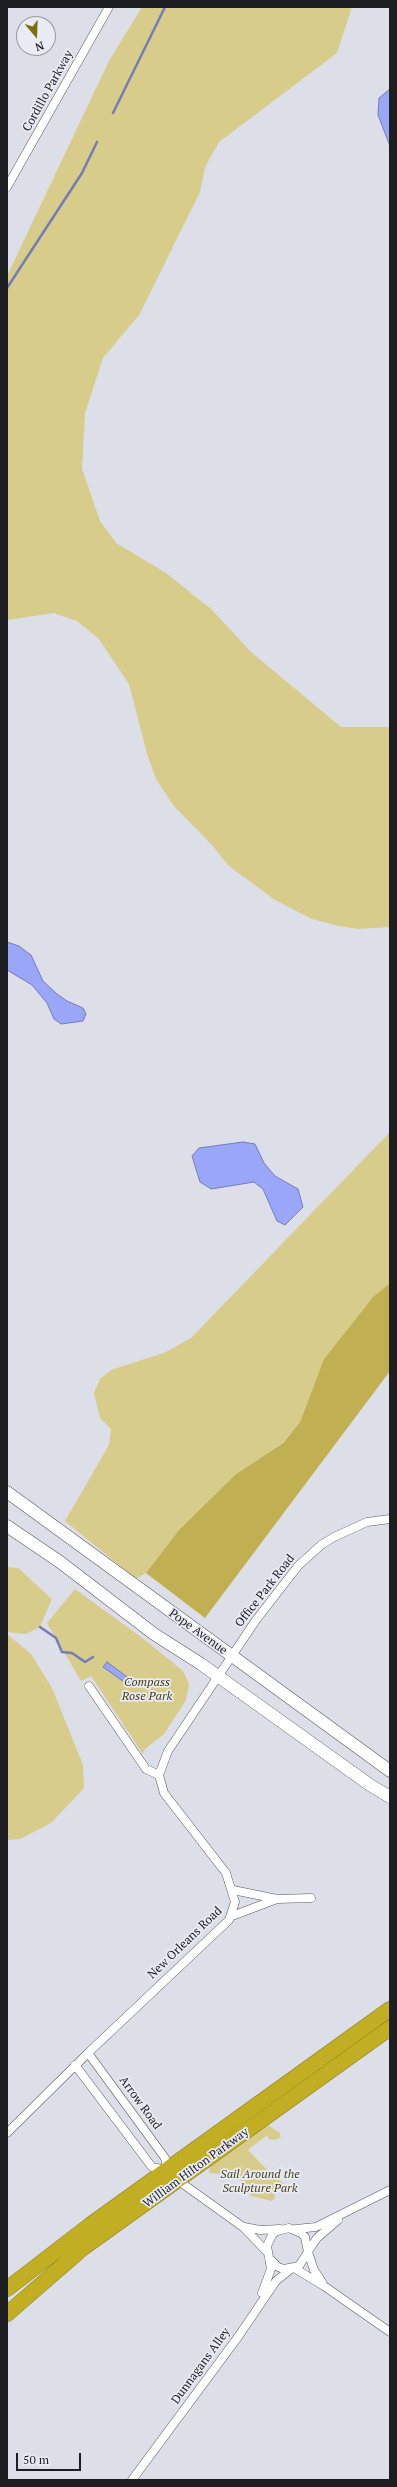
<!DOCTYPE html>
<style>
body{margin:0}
#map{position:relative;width:397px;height:2487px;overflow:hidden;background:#dcdee8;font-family:"PT Serif",serif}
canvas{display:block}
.frame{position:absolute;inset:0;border:8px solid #1d1e21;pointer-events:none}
.north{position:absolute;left:16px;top:16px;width:40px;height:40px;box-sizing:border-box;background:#eaecf5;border:1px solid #989aa0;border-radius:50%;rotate:161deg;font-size:11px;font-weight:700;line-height:16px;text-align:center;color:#1d1e21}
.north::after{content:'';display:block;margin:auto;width:14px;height:18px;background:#7c6e0b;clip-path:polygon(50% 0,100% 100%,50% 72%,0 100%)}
.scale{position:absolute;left:16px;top:2453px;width:65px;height:18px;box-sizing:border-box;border:2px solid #1d1e21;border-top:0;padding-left:5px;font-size:12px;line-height:14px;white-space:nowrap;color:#1d1e21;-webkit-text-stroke:3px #eaecf5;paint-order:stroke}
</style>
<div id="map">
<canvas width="397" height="2487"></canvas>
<div class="frame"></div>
<div class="north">N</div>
<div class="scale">50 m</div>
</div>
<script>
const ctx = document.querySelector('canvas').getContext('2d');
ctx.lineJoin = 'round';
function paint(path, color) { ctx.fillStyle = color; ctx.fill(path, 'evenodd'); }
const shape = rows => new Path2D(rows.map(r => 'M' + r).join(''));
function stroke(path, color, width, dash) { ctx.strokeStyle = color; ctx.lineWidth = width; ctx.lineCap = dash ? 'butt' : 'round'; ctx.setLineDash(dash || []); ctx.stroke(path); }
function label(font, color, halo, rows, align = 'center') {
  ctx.font = font + ' "PT Serif",serif'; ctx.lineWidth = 3.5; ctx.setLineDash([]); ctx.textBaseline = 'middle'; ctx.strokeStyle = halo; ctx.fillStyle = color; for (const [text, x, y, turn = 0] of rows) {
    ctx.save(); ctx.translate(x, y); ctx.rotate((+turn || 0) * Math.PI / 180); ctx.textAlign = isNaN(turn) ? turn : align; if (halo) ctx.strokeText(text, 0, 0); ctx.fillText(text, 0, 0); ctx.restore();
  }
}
const green = shape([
 [142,7,352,7,337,53,219,142,205,167,200,192,139,315,103,358,85,413,82,469,100,521,116,543,166,573,211,609,251,652,341,727,390,727,390,927,358,929,339,926,312,919,275,900,229,866,211,844,173,805,156,779,147,754,129,684,99,639,77,621,54,613,7,620,7,276,109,61],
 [390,1132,390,1283,373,1297,324,1359,300,1422,282,1443,236,1474,179,1530,146,1573,136,1579,65,1521,109,1445,111,1429,100,1418,94,1393,100,1379,111,1370,164,1353,191,1338],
 [7,1567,18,1568,52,1599,40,1627,26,1634,7,1632],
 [75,1589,145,1640,183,1671,187,1679,189,1685,186,1700,164,1734,145,1749,143,1754,91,1676,81,1681,47,1623],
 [7,1634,31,1654,52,1688,83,1765,84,1788,51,1823,20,1839,7,1840],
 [268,2125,280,2133,281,2137,275,2140,269,2139,267,2135,248,2150,270,2173,283,2183,284,2187,274,2189,275,2198,272,2201,251,2196,245,2185,236,2175,209,2173,210,2165]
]);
const forest = shape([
 [390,1283,390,1371,205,1618,146,1573,179,1530,236,1474,283,1443,300,1422,324,1359,373,1297]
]);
const water = shape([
 [390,89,390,146,378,115,379,98,390,89],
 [7,942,19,946,31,955,43,981,57,994,67,1001,83,1008,86,1014,83,1021,61,1024,54,1019,47,1003,32,985,7,970,7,942],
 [243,1142,255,1144,264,1163,275,1176,298,1189,303,1207,285,1225,277,1221,263,1189,254,1182,211,1189,200,1182,192,1156,199,1148,243,1142],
 [107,1662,130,1679,127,1684,103,1667,107,1662]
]);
const stream = shape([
 [113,113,165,7],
 [7,288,82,173,97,142],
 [40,1627,56,1638,62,1652,72,1653,85,1662,93,1657]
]);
const street = shape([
 [7,187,109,7],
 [89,1686,146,1769,159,1775],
 [233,1890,277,1899,311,1898],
 [232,1916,277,1899],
 [88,2053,165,2158,167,2171],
 [75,2065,152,2167,166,2170],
 [7,2133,88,2053,229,1920,235,1902,226,1873,164,1793,159,1775,168,1751,256,1620,298,1566,321,1545,334,1537,367,1522,390,1519],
 [176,2179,243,2227,267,2252],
 [244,2227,260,2230,280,2229],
 [296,2229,316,2227,390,2190],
 [309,2250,317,2238,338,2220],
 [308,2252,314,2270,322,2282],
 [294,2268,324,2286,390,2332],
 [262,2293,271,2269,267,2246,272,2235,277,2231,289,2228,301,2233,305,2237,308,2252,299,2266,284,2269,278,2267,269,2258],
 [132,2480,238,2337,276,2281,291,2269]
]);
const secondary = shape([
 [7,1492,390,1771],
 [7,1526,60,1562,154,1634,201,1664,370,1785,390,1797]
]);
const highway = shape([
 [7,2289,90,2225,390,2009],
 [7,2314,83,2248,390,2028]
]);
const streetNames = [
 ["Cordillo Parkway",48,91,-61],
 ["Office Park Road",265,1591,-52],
 ["Pope Avenue",198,1632,36],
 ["New Orleans Road",185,1943,-44],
 ["Arrow Road",140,2103,54],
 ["William Hilton Parkway",196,2168,-36],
 ["Dunnagans Alley",201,2366,-54]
];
const parkNames = [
 ["Compass",147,1683],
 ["Rose Park",147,1697],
 ["Sail Around the",260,2175],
 ["Sculpture Park",260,2189]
];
paint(green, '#d7cc89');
paint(forest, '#c0b051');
paint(water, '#9aa6f7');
stroke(water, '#747db7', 1);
stroke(stream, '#747db7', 2.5);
stroke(street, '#575961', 9);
stroke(secondary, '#575961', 13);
stroke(highway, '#887c22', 16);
stroke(street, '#fff', 8);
stroke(secondary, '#fff', 12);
stroke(highway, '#c2ae23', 15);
label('12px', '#1d1e21', '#eaecf5', streetNames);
label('italic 12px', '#463f17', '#eaecf5', parkNames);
</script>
